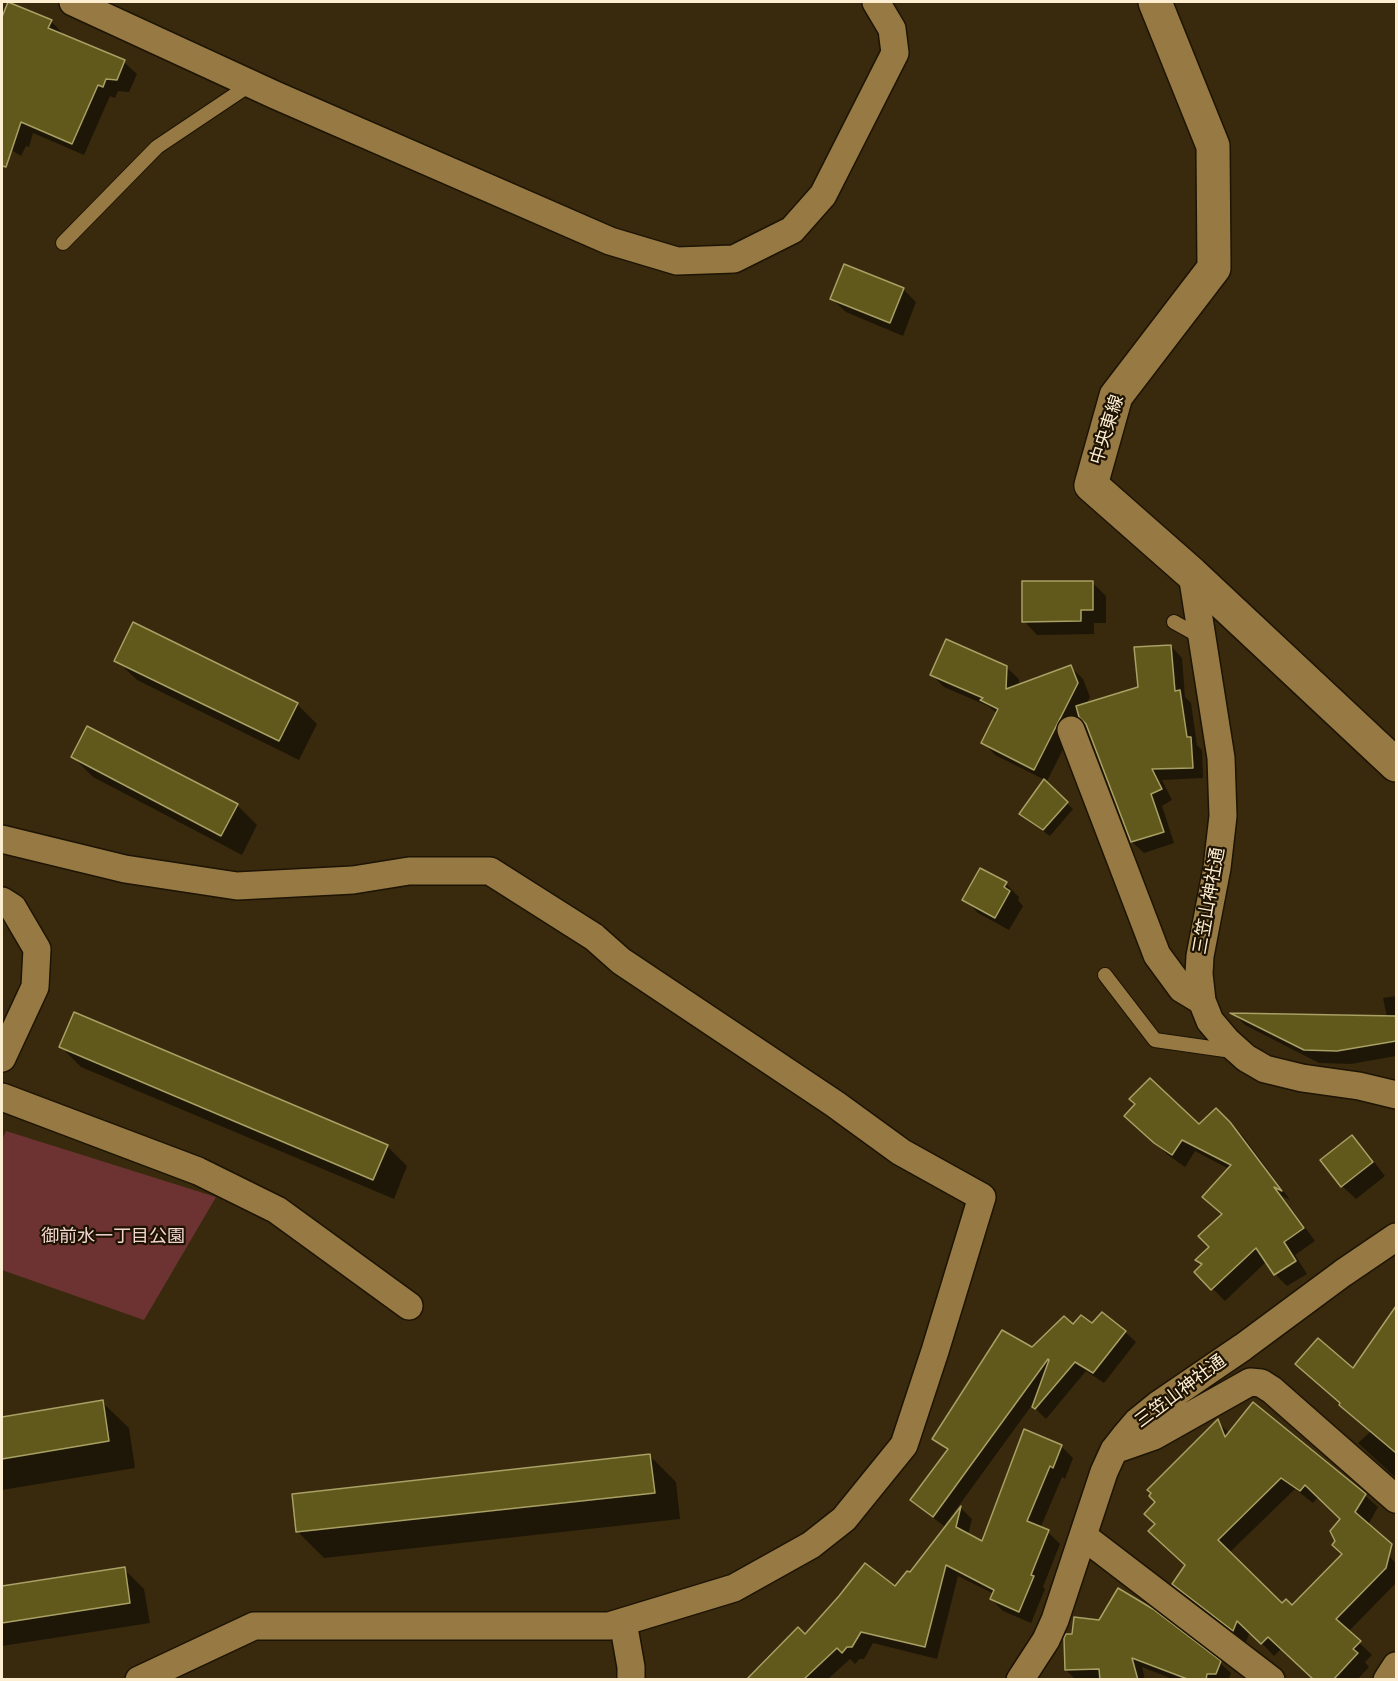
<!DOCTYPE html>
<meta charset="utf-8">
<style>
body{margin:0}
#map{position:relative;width:1398px;height:1681px;overflow:hidden;background:#392a0d;font-family:"Roboto Condensed",sans-serif}
canvas{display:block}
.frame{position:absolute;inset:0;border:3px solid #fdedd1;pointer-events:none}
</style>
<div id="map">
<canvas width="1398" height="1681"></canvas>
<div class="frame"></div>
</div>
<script>
const ctx = document.querySelector('canvas').getContext('2d');
ctx.lineJoin = 'round';
function paint(path, color) { ctx.fillStyle = color; ctx.fill(path, 'evenodd'); }
const shape = rows => new Path2D(rows.map(r => 'M' + r).join(''));
function stroke(path, color, width, dash) { ctx.strokeStyle = color; ctx.lineWidth = width; ctx.lineCap = dash ? 'butt' : 'round'; ctx.setLineDash(dash || []); ctx.stroke(path); }
function label(font, color, halo, rows, align = 'center') {
  ctx.font = font + ' "Roboto Condensed","Noto Sans JP",sans-serif'; ctx.lineWidth = 4.5; ctx.setLineDash([]); ctx.textBaseline = 'middle'; ctx.strokeStyle = halo; ctx.fillStyle = color; for (const [text, x, y, turn = 0] of rows) {
    ctx.save(); ctx.translate(x, y); ctx.rotate((+turn || 0) * Math.PI / 180); ctx.textAlign = isNaN(turn) ? turn : align; if (halo) ctx.strokeText(text, 0, 0); ctx.fillText(text, 0, 0); ctx.restore();
  }
}
const green = shape([
 [6,1131,216,1197,144,1320,2,1270,2,1140]
]);
const shadow = shape([
 [9,3,51,21,63,34,63,35,124,62,137,74,129,92,118,91,115,98,110,96,84,155,33,133,29,147,26,146,21,156,2,144,2,21],
 [903,289,916,302,903,336,846,312,832,299],
 [1092,582,1106,596,1106,623,1094,623,1094,634,1037,635,1024,621],
 [1171,646,1182,658,1185,697,1191,703,1197,745,1202,750,1203,778,1162,780,1172,800,1162,806,1174,843,1144,853,1132,842,1087,724,1080,716,1046,783,1073,809,1050,836,1027,820,1021,813,1045,780,995,755,983,742,998,714,988,706,944,687,932,675,1006,667,1019,679,1019,686,1071,667,1083,679,1090,697,1086,705,1139,688],
 [116,660,297,704,317,724,299,760,137,680],
 [73,757,237,805,257,825,242,855,93,777],
 [1006,884,1019,897,1018,900,1023,906,1009,930,978,913,964,899],
 [1396,996,1396,1056,1351,1064,1319,1063,1245,1025,1234,1014,1387,1017,1383,998],
 [61,1047,387,1146,407,1166,394,1199,81,1067],
 [1216,1110,1243,1136,1290,1200,1282,1196,1315,1241,1295,1255,1307,1274,1287,1286,1275,1274,1267,1261,1225,1301,1196,1272,1203,1266,1197,1260,1211,1247,1223,1215,1204,1197,1229,1169,1195,1151,1185,1167,1168,1155,1139,1128,1199,1126],
 [1352,1137,1365,1150,1385,1176,1356,1199,1342,1186],
 [1389,1319,1396,1325,1396,1478,1358,1443,1370,1432,1341,1405,1354,1371],
 [1092,1325,1125,1332,1136,1342,1104,1383,1086,1371,1046,1419,1032,1405,944,1526,923,1510,912,1500,948,1451,934,1439,1032,1349,1074,1327],
 [102,1402,129,1428,135,1468,2,1490,2,1419],
 [1218,1422,1230,1434,1333,1469,1334,1468,1378,1507,1368,1525,1391,1547,1387,1554,1396,1563,1396,1583,1348,1632,1372,1655,1365,1662,1369,1667,1357,1680,1316,1680,1282,1648,1274,1656,1250,1631,1246,1642,1186,1597,1174,1584,1186,1565,1156,1524],
 [1295,1489,1313,1503,1319,1496,1342,1519,1344,1555,1292,1607,1282,1605,1229,1553],
 [1061,1446,1073,1458,1065,1479,1062,1477,1040,1529,1048,1532,1060,1544,1043,1587,1045,1589,1031,1623,1003,1611,991,1599,994,1594,958,1576,937,1659,873,1643,864,1659,859,1659,855,1664,850,1659,827,1680,758,1680,805,1636,895,1588,911,1574,961,1508,972,1519,968,1535,983,1543],
 [650,1456,676,1482,680,1519,324,1558,298,1532],
 [124,1569,144,1589,150,1623,2,1646,2,1587],
 [1066,1638,1220,1663,1231,1673,1228,1680,1175,1680,1142,1667,1145,1680,1076,1680,1066,1670]
]);
const building = shape([
 [8,2,52,20,48,28,125,60,117,80,106,79,103,87,98,85,72,144,21,122,6,167,2,166,2,17,8,2],
 [844,264,904,288,890,323,830,299,844,264],
 [1022,581,1093,581,1093,610,1081,610,1081,621,1022,622,1022,581],
 [133,622,298,703,279,741,114,661,133,622],
 [946,639,1007,666,1006,689,1071,665,1078,683,1034,770,981,743,998,709,980,700,983,698,930,675,946,639],
 [1171,645,1175,691,1180,690,1187,737,1191,737,1193,768,1152,769,1162,789,1151,794,1164,832,1131,842,1086,724,1079,717,1076,706,1138,687,1134,647,1171,645],
 [87,726,238,804,221,836,71,757,87,726],
 [1044,779,1068,802,1043,830,1019,814,1044,779],
 [980,868,1007,882,1004,887,1010,891,995,918,962,900,980,868],
 [74,1012,388,1145,373,1180,59,1047,74,1012],
 [1230,1013,1396,1016,1396,1041,1337,1051,1304,1050,1230,1013],
 [1150,1078,1199,1124,1216,1108,1230,1122,1282,1191,1274,1187,1304,1228,1284,1242,1296,1261,1274,1275,1256,1248,1211,1290,1194,1272,1202,1264,1195,1260,1209,1247,1198,1236,1222,1214,1202,1197,1231,1165,1182,1140,1172,1155,1154,1143,1124,1116,1135,1104,1129,1099,1150,1078],
 [1352,1135,1373,1162,1341,1187,1320,1160,1352,1135],
 [1396,1306,1396,1453,1339,1405,1340,1403,1295,1364,1318,1338,1353,1368,1396,1306],
 [1102,1312,1126,1331,1093,1373,1075,1362,1035,1409,1032,1407,1049,1360,1048,1359,933,1517,910,1500,948,1449,932,1439,1002,1330,1032,1347,1064,1316,1073,1324,1081,1315,1092,1323,1102,1312],
 [103,1400,109,1441,2,1459,2,1417,103,1400],
 [1253,1402,1366,1494,1355,1512,1392,1544,1386,1568,1336,1619,1361,1641,1353,1649,1358,1653,1333,1680,1314,1680,1268,1637,1261,1644,1237,1621,1233,1631,1172,1584,1185,1565,1148,1531,1155,1524,1144,1514,1155,1502,1149,1496,1151,1493,1147,1490,1218,1419,1225,1437,1253,1402],
 [1281,1478,1300,1491,1305,1485,1340,1519,1330,1531,1335,1541,1332,1545,1342,1554,1292,1605,1286,1599,1282,1603,1218,1540,1281,1478],
 [1024,1429,1062,1445,1053,1468,1050,1466,1027,1521,1049,1530,1031,1575,1034,1576,1019,1612,990,1599,994,1590,946,1565,925,1647,861,1632,852,1647,847,1647,842,1653,837,1648,803,1680,746,1680,798,1627,805,1634,839,1596,865,1563,895,1586,907,1571,910,1572,961,1506,956,1527,982,1541,1024,1429],
 [650,1454,655,1493,296,1532,292,1494,650,1454],
 [125,1567,130,1603,2,1623,2,1586,125,1567],
 [1118,1588,1153,1609,1221,1661,1216,1674,1207,1674,1206,1680,1190,1680,1132,1658,1138,1680,1100,1680,1099,1669,1065,1670,1064,1638,1066,1634,1072,1634,1074,1617,1099,1620,1118,1588]
]);
const service = shape([
 [63,243,157,147,251,84],
 [1174,622,1201,637],
 [1105,975,1155,1040,1232,1051]
]);
const minor = shape([
 [73,2,275,95,610,241,677,261,734,259,792,230,823,195,895,53,892,29,876,2],
 [1192,574,1221,758,1223,816,1217,868,1200,956,1199,974,1202,1001,1210,1021,1227,1041,1246,1058,1265,1069,1302,1078,1359,1086,1396,1095],
 [1071,730,1157,955,1182,989,1202,1001],
 [2,839,125,869,237,886,353,880,409,871,490,871,594,937,621,961,835,1104,901,1152,982,1197,935,1351,904,1445,844,1519,811,1545,734,1588,609,1626,254,1626,139,1680],
 [2,901,13,908,37,949,35,987,2,1058],
 [2,1097,198,1171,277,1210,409,1306],
 [1114,1450,1154,1436,1250,1382,1261,1383,1272,1390,1396,1499],
 [1083,1536,1271,1680],
 [623,1622,631,1667,631,1680],
 [1020,1680,1046,1640,1055,1620,1104,1472,1114,1450,1125,1436,1137,1422,1158,1405,1243,1347,1343,1273,1396,1237],
 [1387,1680,1396,1666]
]);
const secondary = shape([
 [1155,2,1213,146,1214,268,1116,396,1091,485,1192,574,1396,765]
]);
const streetNames = [
 ["中央東線",1108,430,-72],
 ["三笠山神社通",1210,901,-80],
 ["三笠山神社通",1181,1392,-37]
];
const parkNames = [
 ["御前水一丁目公園",113,1237]
];
paint(green, '#6d3333');
paint(shadow, '#0007');
paint(building, '#61591b');
stroke(building, '#a8a064', 1.5);
stroke(service, '#1d1404', 16);
stroke(minor, '#1d1404', 30);
stroke(secondary, '#1d1404', 36);
stroke(service, '#977a43', 14);
stroke(minor, '#977a43', 27);
stroke(secondary, '#977a43', 33);
label('18px', '#fdedd1', '#1e1300', streetNames);
label('18px', '#f2d5d3', '#1e1300', parkNames);
</script>
